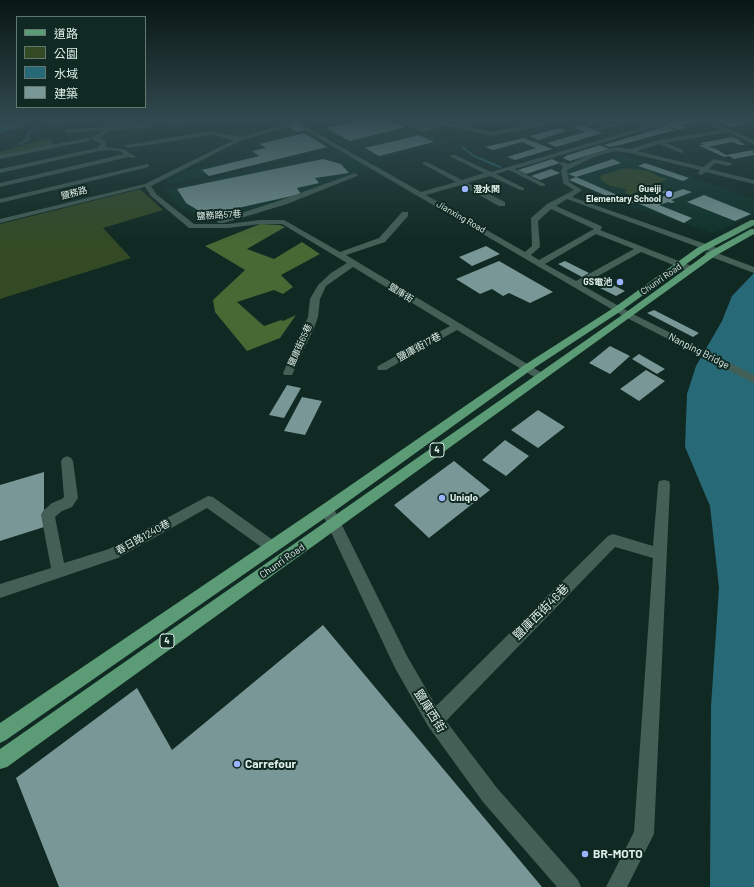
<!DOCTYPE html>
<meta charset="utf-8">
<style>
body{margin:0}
#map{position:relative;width:754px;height:887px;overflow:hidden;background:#102922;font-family:Barlow,"Noto Sans TC",sans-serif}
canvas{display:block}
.legend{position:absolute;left:16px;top:16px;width:130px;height:92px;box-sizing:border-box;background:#102922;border:1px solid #637871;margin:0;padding:5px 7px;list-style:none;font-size:12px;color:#dfeee8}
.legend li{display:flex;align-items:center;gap:8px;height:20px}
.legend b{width:20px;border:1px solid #637871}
</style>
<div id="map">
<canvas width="754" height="887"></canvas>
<ul class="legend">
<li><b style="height:5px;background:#5b9b75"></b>道路</li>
<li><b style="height:11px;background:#334a25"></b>公園</li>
<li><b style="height:11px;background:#276976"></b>水域</li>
<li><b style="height:11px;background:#789796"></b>建築</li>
</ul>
</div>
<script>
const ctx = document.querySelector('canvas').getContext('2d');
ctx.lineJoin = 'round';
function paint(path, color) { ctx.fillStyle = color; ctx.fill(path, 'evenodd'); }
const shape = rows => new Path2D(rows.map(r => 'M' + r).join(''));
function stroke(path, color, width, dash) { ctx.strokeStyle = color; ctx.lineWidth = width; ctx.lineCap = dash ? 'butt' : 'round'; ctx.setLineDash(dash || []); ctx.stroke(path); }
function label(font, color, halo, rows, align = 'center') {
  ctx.font = font + ' Barlow,"Noto Sans TC",sans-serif'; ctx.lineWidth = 4; ctx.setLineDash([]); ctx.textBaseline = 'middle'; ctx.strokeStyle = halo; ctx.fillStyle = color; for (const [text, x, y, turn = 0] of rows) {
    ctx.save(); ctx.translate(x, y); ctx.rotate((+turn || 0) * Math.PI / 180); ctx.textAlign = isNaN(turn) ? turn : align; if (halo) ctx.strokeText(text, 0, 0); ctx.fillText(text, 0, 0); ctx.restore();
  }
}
const built = shape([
 [349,121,393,121,408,128,450,142,403,152,374,164,315,129],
 [307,131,335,148,170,185,165,180,184,171,250,156,244,151,259,148,252,144],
 [341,150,370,167,256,215,243,219,220,221,199,216,180,208,164,189],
 [614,155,633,158,725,188,754,200,754,214,714,233,623,204,569,181,567,170]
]);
const green = shape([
 [49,138,54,145,0,157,0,152],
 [625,168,649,171,660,177,668,179,630,195,624,192,628,190,608,185,601,180,600,176],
 [140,189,163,210,103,228,131,258,0,299,0,224]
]);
const forest = shape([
 [260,224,280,225,285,227,247,249,274,259,302,242,320,254,281,275,293,287,283,294,274,290,237,302,264,326,281,320,283,321,296,315,280,338,247,351,215,312,213,300,245,270,205,246]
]);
const water = shape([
 [31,121,29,124,0,133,0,125],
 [754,273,754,887,710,887,711,706,719,588,710,506,685,447,687,394,696,366,722,321,732,296]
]);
const stream = shape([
 [20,144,29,138,28,134,48,121],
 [462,147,474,156,500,167]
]);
const building = shape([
 [357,121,392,121,406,127,350,141,326,128],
 [678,121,697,121,680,126,686,128,679,130,670,127,667,128,675,130,620,145,609,147,604,145,664,127,661,126],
 [717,121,727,121,738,126,730,127],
 [729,121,739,121,748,124,740,125],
 [296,125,305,130,297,132,288,127],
 [581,125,602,133,556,147,547,143,585,132,573,127],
 [559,128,567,131,538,140,530,136],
 [304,133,327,147,209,176,202,170,259,156,252,151,266,148,260,144],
 [419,135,434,142,379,156,365,148],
 [733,137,741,141,739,141,745,145,740,145,732,142,708,147,716,149,726,155,753,150,754,155,734,159,729,156,724,157,698,145,704,145,700,143],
 [524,138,552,149,515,160,507,157,536,148,522,142,493,150,485,147],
 [600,145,609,149,570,161,563,158,566,156,565,156],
 [323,159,341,164,349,173,315,178,319,183,297,188,301,194,206,215,186,203,177,189],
 [552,159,560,163,526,174,518,170],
 [613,159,621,163,576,177,631,201,638,196,650,201,667,195,661,192,666,190,672,193,683,189,692,192,671,200,675,202,671,203,668,202,659,205,692,218,684,223,635,202,628,205,569,180,576,177,568,174],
 [645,163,689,178,683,181,638,166],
 [551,169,560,173,540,180,531,176],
 [704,195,751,214,735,221,687,202],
 [486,246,500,254,472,266,459,257],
 [499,261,553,292,530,303,509,293,503,296,492,289,480,294,456,279],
 [565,261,589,273,582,277,558,264],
 [601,279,625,291,616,296,592,284],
 [654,310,699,333,693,337,647,313],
 [610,346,630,356,610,374,589,363],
 [639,354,665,369,657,374,632,359],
 [646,370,665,381,639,401,620,389],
 [287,385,301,388,284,418,269,415],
 [302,397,322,401,305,435,284,431],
 [538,410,565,427,538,448,511,430],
 [505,440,529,456,506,476,482,460],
 [454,461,490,490,429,538,394,505],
 [44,472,44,527,0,541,0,485],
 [323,625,542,887,59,887,16,778,137,688,172,750]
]);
const minor = shape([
 [51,121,86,121,83,123,49,124,49,122,51,121],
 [114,121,119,121,115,126,150,124,153,126,150,128,113,130,99,138,106,142,105,147,123,149,135,156,135,158,129,157,0,187,0,183,124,154,119,151,110,150,99,151,0,173,0,169,97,148,101,144,91,138,105,130,67,133,64,131,67,129,109,127,114,121],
 [160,121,195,121,176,125,160,121],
 [291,121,303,121,304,122,301,124,421,192,456,182,423,164,423,162,427,162,462,180,484,173,451,157,451,155,455,155,491,172,664,121,671,121,671,122,515,169,545,184,545,186,541,186,509,170,496,174,524,188,524,190,520,190,490,176,467,183,505,202,505,206,499,206,461,185,426,195,525,252,532,246,531,218,547,204,574,190,563,183,561,170,563,167,559,163,560,162,564,162,568,164,590,155,615,147,630,149,659,140,722,130,705,121,711,121,754,140,754,144,727,132,666,143,683,150,683,152,681,153,659,144,637,151,703,167,714,159,731,163,732,164,729,166,715,163,709,169,754,180,754,184,706,172,701,175,698,173,700,170,630,153,615,151,594,157,567,170,569,182,582,190,572,197,720,249,721,251,717,253,754,267,754,273,706,255,705,253,709,251,567,199,556,206,601,226,602,228,600,230,694,267,695,269,694,271,688,271,641,252,582,285,631,313,754,375,754,383,625,317,296,125,242,140,151,186,156,194,194,224,228,224,260,220,284,220,340,252,379,238,402,212,408,212,408,216,385,242,346,255,544,374,545,376,544,378,536,378,457,330,386,370,378,370,377,368,378,366,450,326,353,267,326,286,320,299,318,317,314,328,293,373,292,375,284,375,283,373,308,317,310,299,318,285,331,273,347,263,282,224,260,224,228,228,189,228,151,196,145,187,0,223,0,219,145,184,234,140,212,135,128,148,125,146,126,145,212,131,240,137,292,123,291,121],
 [551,209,594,229,539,260,531,255,540,247,538,221,551,209],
 [596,234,634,249,576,281,545,264,596,234],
 [397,121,404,121,425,128,439,123,435,121,442,121,491,132,547,121,555,121,537,127,491,136,445,125,425,132,418,131,397,121],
 [624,121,632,121,598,131,595,129,624,121],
 [87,138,90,140,89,141,0,159,0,155,87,138],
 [147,164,149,165,149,167,0,203,0,199,147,164],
 [355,173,358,175,357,176,287,204,224,223,218,223,217,221,281,200,355,173],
 [67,456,71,458,73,461,78,498,72,507,62,511,55,517,64,563,109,549,208,496,213,497,277,543,279,547,277,551,272,553,267,551,207,508,118,558,0,598,0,584,51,568,41,515,43,511,52,503,62,499,64,497,61,461,63,458,67,456],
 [664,480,669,481,670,485,654,834,627,887,606,887,634,832,653,558,615,547,446,721,497,788,578,880,581,887,557,887,483,802,428,726,395,668,320,509,322,505,327,503,332,505,407,656,436,706,608,536,613,534,653,546,658,485,659,481,664,480]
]);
const major = shape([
 [751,220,754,220,754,225,703,252,621,311,531,370,332,513,6,740,0,743,0,723,322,505,523,366,615,307,697,248,751,220],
 [751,229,754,229,754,234,715,256,7,767,0,769,0,749,625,313,709,252,751,229]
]);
const markers = [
 [465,189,4,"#9cb4fd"],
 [669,194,4,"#9cb4fd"],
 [620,282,4,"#9cb4fd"],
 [442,498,4,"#9cb4fd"],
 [237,764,4,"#9cb4fd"],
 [585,854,4,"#9cb4fd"]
];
const farPoinames = [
 ["澄水閣",473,189,"left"],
 ["Gueiji",661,189],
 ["Elementary School",661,199],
 ["GS電池",612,282]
];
const farStreetnames = [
 ["鹽務路",74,193,-14],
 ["鹽務路57巷",219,215,-3],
 ["Jianxing Road",461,217,30],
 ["Chunri Road",661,279,-35],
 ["鹽庫街",401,293,31],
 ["鹽庫街65巷",300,345,-66]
];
const shields = [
 [437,450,14],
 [167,641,14]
];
const shieldNames = [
 ["4",437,450],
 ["4",167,641]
];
const streetNames = [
 ["鹽庫街17巷",419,347,-29],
 ["Nanping Bridge",699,351,27],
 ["春日路1240巷",143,537,-29],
 ["Chunri Road",282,561,-35]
];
const poiNames = [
 ["Uniqlo",450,498]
];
const nearStreetnames = [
 ["鹽庫西街46巷",541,612,-45],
 ["鹽庫西街",430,711,58]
];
const nearPoinames = [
 ["Carrefour",245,764],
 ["BR-MOTO",593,854]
];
paint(built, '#0d3229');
paint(green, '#334a25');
paint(forest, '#486834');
paint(water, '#276976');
stroke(stream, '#276976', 2);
paint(building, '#789796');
paint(minor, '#445f56');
paint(major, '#5b9b75');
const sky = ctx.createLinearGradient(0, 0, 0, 245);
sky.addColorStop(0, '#091713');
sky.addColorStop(0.49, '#31494f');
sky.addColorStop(1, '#31494f00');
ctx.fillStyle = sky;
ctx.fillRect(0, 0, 754, 245);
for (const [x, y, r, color] of markers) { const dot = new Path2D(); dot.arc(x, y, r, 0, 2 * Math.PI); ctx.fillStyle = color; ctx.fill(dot); stroke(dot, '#102922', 1.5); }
label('bold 9px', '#dfeee8', '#102922', farPoinames, 'right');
label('9px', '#dfeee8', '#102922', farStreetnames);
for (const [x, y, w] of shields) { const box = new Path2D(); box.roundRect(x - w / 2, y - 7, w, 14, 3); ctx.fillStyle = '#102922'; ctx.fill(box); stroke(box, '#dfeee8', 1); }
label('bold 9px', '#dfeee8', null, shieldNames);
label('10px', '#dfeee8', '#102922', streetNames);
label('bold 10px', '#dfeee8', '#102922', poiNames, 'left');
label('12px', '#dfeee8', '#102922', nearStreetnames);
label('bold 12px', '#dfeee8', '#102922', nearPoinames, 'left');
</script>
